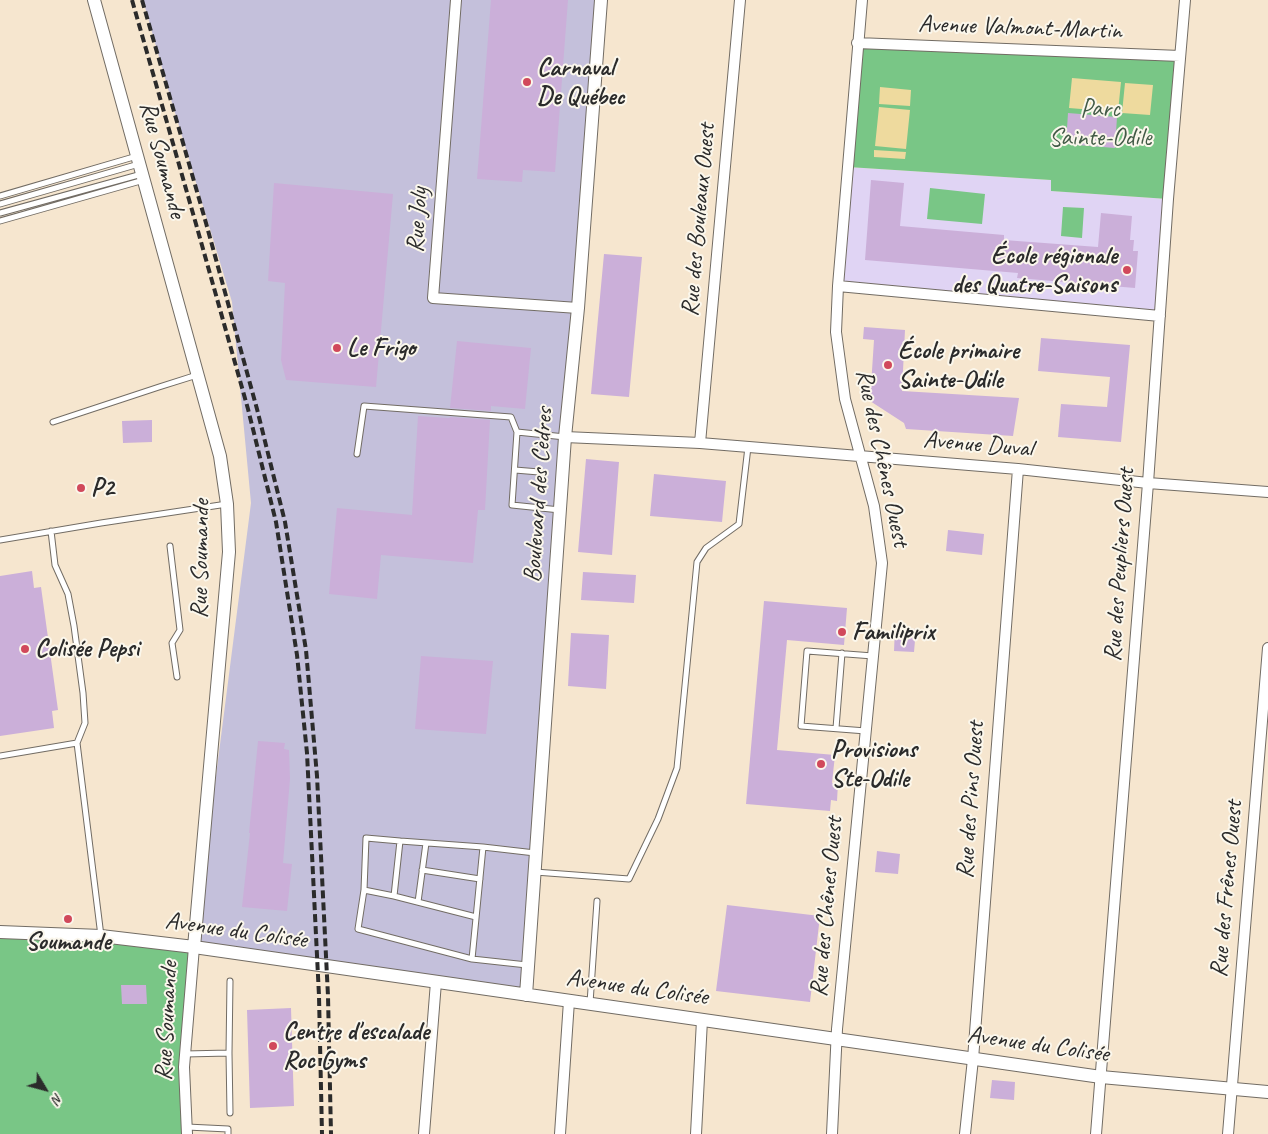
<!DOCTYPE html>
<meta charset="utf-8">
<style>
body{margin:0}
#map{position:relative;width:1268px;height:1134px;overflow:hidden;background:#f6e6cf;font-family:Caveat,sans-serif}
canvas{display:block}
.north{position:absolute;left:20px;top:1064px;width:50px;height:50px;-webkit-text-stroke:4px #fbf7ec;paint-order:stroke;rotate:127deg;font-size:14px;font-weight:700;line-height:20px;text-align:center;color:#2b2b2b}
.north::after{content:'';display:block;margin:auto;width:18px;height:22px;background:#2b2b2b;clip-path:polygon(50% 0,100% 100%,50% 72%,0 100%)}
</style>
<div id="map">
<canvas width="1268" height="1134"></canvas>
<div class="north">N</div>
</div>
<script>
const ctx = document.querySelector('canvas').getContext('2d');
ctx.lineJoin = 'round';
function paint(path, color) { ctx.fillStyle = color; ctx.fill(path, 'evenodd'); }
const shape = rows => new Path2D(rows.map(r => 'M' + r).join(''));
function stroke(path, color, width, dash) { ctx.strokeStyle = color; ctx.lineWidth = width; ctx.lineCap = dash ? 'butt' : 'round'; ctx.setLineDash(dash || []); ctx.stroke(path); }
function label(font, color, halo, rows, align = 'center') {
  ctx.font = font + ' Caveat,sans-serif'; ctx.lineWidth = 4; ctx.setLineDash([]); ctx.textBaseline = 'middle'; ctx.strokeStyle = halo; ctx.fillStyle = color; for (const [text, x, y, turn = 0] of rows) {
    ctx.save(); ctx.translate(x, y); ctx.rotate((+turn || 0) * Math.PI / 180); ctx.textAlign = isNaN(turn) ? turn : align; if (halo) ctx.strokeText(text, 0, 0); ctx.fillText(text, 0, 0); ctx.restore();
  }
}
const built = shape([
 [848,167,1052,180,1052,191,1168,199,1160,316,838,286]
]);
const industrial = shape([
 [143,0,600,0,526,995,194,947,251,503,232,302,170,96]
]);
const green = shape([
 [857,43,1180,56,1168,199,1051,191,1051,180,848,167],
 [930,188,985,194,982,224,927,219],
 [1063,207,1084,208,1082,238,1061,236],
 [0,929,194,947,183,1134,0,1134]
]);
const sand = shape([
 [1072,78,1121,82,1118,112,1069,108],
 [1125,83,1153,85,1150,115,1122,113],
 [880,87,911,90,910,106,879,104],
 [879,107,910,110,906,149,875,146],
 [874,150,906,152,905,159,874,157]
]);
const building = shape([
 [491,0,568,0,555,172,523,170,522,182,477,179],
 [1068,113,1117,117,1115,148,1066,144],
 [871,180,904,183,900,226,1004,235,1004,240,1098,247,1101,213,1132,216,1130,240,1134,240,1133,251,1138,251,1135,288,1017,278,1018,273,865,260],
 [274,183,393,194,376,387,286,380,281,360,285,283,268,281],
 [604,254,642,257,629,397,591,394],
 [864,327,905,330,902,391,1019,398,1013,436,906,429,904,423,870,401,874,340,863,339],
 [1041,338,1130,345,1121,442,1058,437,1061,404,1107,407,1110,377,1038,371],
 [457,341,531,348,525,409,491,406,491,411,450,408],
 [418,416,449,418,450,417,490,420,485,510,478,510,473,563,381,555,377,599,329,594,337,508,412,515],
 [152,420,152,442,123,443,122,421],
 [586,459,619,462,612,555,578,552],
 [654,474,726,481,722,522,650,516],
 [948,530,984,534,982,555,946,551],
 [32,571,34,588,41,587,58,710,52,711,54,728,0,736,0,576],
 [583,572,636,575,634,603,581,600],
 [764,601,847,608,844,645,787,640,777,750,835,755,832,783,838,783,837,801,831,800,830,811,746,804],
 [895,628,916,629,914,652,894,651],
 [571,633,609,635,606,689,568,686],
 [421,656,493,661,486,734,415,729],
 [258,741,285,743,284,749,289,750,290,779,283,863,292,864,287,911,242,907,250,833,249,833],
 [877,851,900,854,898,874,875,872],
 [727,905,820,916,810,1002,716,991],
 [121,985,146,985,147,1004,122,1004],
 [291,1008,294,1106,250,1108,247,1010],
 [992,1080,1015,1082,1014,1100,990,1098]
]);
const service = shape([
 [0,196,137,156],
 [0,204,139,164],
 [0,213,142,174],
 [0,221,144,180],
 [53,422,159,387,197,375],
 [357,454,364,406,511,417,517,432],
 [515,470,539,472],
 [560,510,512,505,517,432,565,437],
 [51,531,55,565,68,594,74,626,83,693,85,723,77,743,101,936],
 [0,540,101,523,227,504],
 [170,546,180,630,172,643,177,677],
 [836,728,842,653],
 [866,731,801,726,807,651,873,656],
 [0,756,77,743],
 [483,847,535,853],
 [422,870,480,879],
 [535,872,629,879,658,819,677,768,697,562,706,548,739,524,748,447],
 [364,890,358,929,472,959,527,965],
 [394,896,364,890,366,838,400,841],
 [418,902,426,843],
 [472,959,483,847,400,841,394,896,476,917],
 [590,1003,597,901],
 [229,1053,230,981],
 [185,1054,229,1053,230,1113],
 [187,1127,228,1129,228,1134]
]);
const minor = shape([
 [456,0,433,298,578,308],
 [857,43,1180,56],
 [838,286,1160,316],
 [565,437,700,443,1018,469,1148,483,1268,492],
 [700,443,740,0],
 [187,1134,184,1067,194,947],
 [424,1134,436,982],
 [560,1134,569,1001],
 [696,1134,702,1020],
 [832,1134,837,1029,882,563,874,506,845,399,836,332,838,286,862,0],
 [965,1134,973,1059,1018,469],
 [1096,1134,1148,483,1168,199,1185,0],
 [1228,1134,1268,648]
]);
const tertiary = shape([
 [94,0,220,456,227,504,229,552,194,947],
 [0,932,101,936,194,947,1101,1077,1268,1092],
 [526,995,565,437,578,308,601,0]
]);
const rail = shape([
 [132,0,196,224,248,409,276,522,297,655,307,753,319,996,322,1134],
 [142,0,206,223,257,409,285,522,306,650,317,776,328,996,331,1134]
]);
const markers = [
 [527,82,5,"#d1495b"],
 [1127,270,5,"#d1495b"],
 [337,348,5,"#d1495b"],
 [888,365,5,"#d1495b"],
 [81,488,5,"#d1495b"],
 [842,632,5,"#d1495b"],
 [25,649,5,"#d1495b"],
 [821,764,5,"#d1495b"],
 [68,919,5,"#d1495b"],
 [273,1046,5,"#d1495b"]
];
const streetNames = [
 ["Avenue Valmont-Martin",1020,28,2],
 ["Rue Soumande",162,160,75],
 ["Rue Joly",418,220,-86],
 ["Rue des Bouleaux Ouest",699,220,-85],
 ["Avenue Duval",978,445,5],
 ["Rue des Chênes Ouest",882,458,78],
 ["Boulevard des Cèdres",539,495,-86],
 ["Rue Soumande",201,559,-89],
 ["Rue des Peupliers Ouest",1120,565,-86],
 ["Rue des Pins Ouest",971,800,-86],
 ["Rue des Frênes Ouest",1227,889,-85],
 ["Rue des Chênes Ouest",827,907,-85],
 ["Avenue du Colisée",236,931,8],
 ["Avenue du Colisée",637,988,8],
 ["Rue Soumande",167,1021,-87],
 ["Avenue du Colisée",1038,1045,8]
];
const poiNames = [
 ["Carnaval",537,68],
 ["De Québec",537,97],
 ["École régionale",1117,256,"right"],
 ["des Quatre-Saisons",1117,285,"right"],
 ["Le Frigo",347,348],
 ["École primaire",898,351],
 ["Sainte-Odile",898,380],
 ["P2",91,488],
 ["Familiprix",852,632],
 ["Colisée Pepsi",35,649],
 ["Provisions",831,750],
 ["Ste-Odile",831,779],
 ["Soumande",68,942,"center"],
 ["Centre d'escalade",283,1032],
 ["Roc Gyms",283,1061]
];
const parkNames = [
 ["Parc",1100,109],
 ["Sainte-Odile",1100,138]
];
paint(built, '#e0d4f4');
paint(industrial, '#c4c0db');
paint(green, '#79c686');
paint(sand, '#eeda9e');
paint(building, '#cbafd9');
stroke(service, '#726c64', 7);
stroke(minor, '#726c64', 12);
stroke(tertiary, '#726c64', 14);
stroke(service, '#fff', 5);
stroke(minor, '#fff', 10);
stroke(tertiary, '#fff', 12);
stroke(rail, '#2b2b2b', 4, [8, 4]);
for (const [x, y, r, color] of markers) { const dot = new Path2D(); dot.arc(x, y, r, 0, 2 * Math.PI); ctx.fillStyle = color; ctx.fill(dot); stroke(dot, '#fbf7ec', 2); }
label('25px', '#2b2b2b', '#fbf7ec', streetNames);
label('bold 25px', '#2b2b2b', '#fbf7ec', poiNames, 'left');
label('25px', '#425a46', '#fbf7ec', parkNames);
</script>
